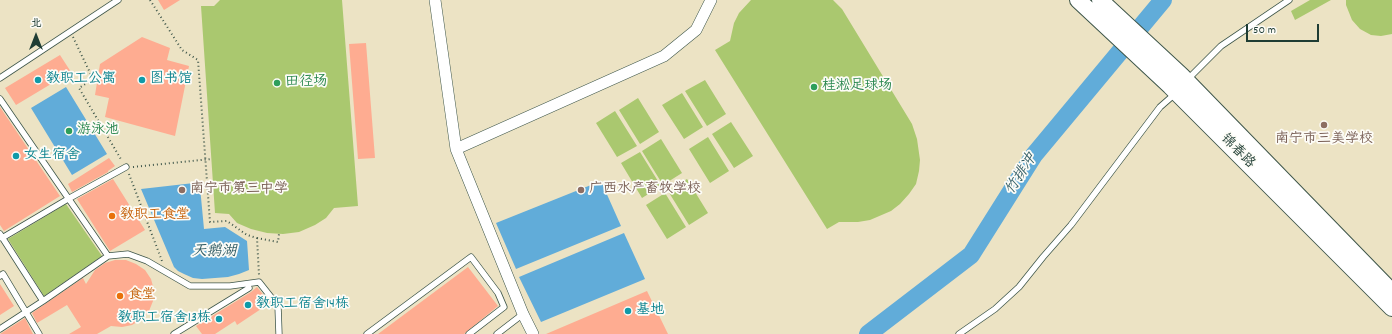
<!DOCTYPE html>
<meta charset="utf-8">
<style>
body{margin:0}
#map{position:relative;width:1392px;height:334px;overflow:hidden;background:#ece3c4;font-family:Dekko,"LXGW WenKai TC",sans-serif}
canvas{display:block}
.north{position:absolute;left:16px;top:16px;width:40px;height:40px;-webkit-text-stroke:3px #fdfcf7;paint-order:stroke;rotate:0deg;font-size:11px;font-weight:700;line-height:16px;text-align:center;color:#1f3d34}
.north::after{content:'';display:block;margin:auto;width:14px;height:18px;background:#1f3d34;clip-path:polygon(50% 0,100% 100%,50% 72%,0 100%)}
.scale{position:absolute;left:1246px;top:24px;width:73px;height:18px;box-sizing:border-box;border:2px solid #1f3d34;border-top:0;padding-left:5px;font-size:12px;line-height:14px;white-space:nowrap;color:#1f3d34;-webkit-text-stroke:3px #fdfcf7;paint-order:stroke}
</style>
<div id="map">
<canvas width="1392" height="334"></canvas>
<div class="north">北</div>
<div class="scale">50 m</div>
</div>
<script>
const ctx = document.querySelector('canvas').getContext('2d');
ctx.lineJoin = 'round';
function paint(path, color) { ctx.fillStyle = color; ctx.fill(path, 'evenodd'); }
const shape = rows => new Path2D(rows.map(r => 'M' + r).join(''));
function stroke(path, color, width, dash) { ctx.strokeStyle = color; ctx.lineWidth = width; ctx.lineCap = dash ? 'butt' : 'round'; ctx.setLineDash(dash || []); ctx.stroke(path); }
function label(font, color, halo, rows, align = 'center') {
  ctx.font = font + ' Dekko,"LXGW WenKai TC",sans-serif'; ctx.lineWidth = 3.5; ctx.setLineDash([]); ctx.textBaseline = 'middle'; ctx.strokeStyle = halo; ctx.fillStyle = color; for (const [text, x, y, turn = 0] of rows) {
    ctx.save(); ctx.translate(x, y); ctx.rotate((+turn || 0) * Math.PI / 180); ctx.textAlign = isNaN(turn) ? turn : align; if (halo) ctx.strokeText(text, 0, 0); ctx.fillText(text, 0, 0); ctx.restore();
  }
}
const green = shape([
 [220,0,342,0,358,206,334,208,326,218,315,225,299,232,283,234,267,233,251,229,237,223,229,214,215,213,201,6,214,6],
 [751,0,833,0,842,9,912,124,917,139,920,160,919,171,916,184,909,194,900,204,891,211,870,220,858,222,839,222,827,229,715,50,730,41,734,23,739,13],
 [1310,0,1331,0,1295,20,1291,11],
 [1346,0,1392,0,1392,34,1381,36,1371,35,1360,29,1352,20,1346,5],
 [705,80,726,114,707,126,685,91],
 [682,93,703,127,684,139,662,105],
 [638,98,659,132,640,144,619,110],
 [615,111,637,146,617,157,596,123],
 [731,122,753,156,734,168,712,134],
 [708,137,729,171,710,183,689,149],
 [661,139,682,173,663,185,642,151],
 [640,152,661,186,642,198,621,163],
 [687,179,708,213,689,225,668,191],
 [665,193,686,227,667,239,646,205],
 [66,204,102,256,44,296,8,239]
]);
const water = shape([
 [66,87,107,154,72,175,31,108],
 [601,181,621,226,516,269,496,223],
 [194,183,200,187,204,229,225,227,247,241,249,270,239,274,228,277,202,279,193,278,184,274,178,271,174,267,141,189],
 [624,233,645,279,541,322,519,277]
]);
const river = shape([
 [868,334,971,255,1034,155,1163,0]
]);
const building = shape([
 [158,0,180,0,164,10],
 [142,37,170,48,167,60,189,66,175,136,105,117,109,98,95,95,100,64],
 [366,43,375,158,358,159,349,44],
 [60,55,71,72,16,105,5,88],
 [0,107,60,196,4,231,0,225],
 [109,158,115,166,108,171,108,172,72,192,68,184],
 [113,179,145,230,110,251,77,199],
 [115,260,126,260,136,264,145,270,151,279,154,290,153,301,149,311,142,319,132,325,122,327,111,326,97,334,69,334,81,327,67,305,37,323,32,313,83,278,86,284,95,270,105,263],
 [468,267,498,306,464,334,378,334],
 [0,284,14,306,0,315],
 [257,287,270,303,237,325,235,321,215,334,202,334,196,326,251,292],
 [647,291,668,334,546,334],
 [25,318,33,334,0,334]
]);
const path = shape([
 [150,0,182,50,198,60,210,222,227,221,247,235,257,238,259,275],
 [73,37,93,79,79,88,122,161],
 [133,167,211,159],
 [129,174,162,261],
 [257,238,278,242,279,234]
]);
const service = shape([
 [0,78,118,0],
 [1188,79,1221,46,1289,0],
 [0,99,108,256,43,301],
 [0,234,43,301,0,329],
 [2,238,68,199,126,167],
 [108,256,128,254,147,261,190,286,230,286,259,282,278,306,279,334],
 [0,276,3,274,39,334],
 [174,334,249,288],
 [367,334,471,257,498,293,504,307,469,334],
 [497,334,523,314],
 [959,334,995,309,1019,287,1043,257,1071,225,1160,107,1176,93]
]);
const minor = shape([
 [435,0,456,149,523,314,533,334],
 [456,149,664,56,696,30,711,0]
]);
const secondary = shape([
 [1078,0,1170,86,1392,308],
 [1100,0,1181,75,1392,292]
]);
const markers = [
 [38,80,4,"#0f9aa8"],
 [142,80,4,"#0f9aa8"],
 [277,83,4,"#2e9e5b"],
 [814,87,4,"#2e9e5b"],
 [1324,125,4,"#8d6e63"],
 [69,131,4,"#2e9e5b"],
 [16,156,4,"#0f9aa8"],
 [182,190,4,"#8d6e63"],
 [581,190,4,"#8d6e63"],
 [112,216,4,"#e8710a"],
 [120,296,4,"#e8710a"],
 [248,305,4,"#0f9aa8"],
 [628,311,4,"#0f9aa8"],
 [219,319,4,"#0f9aa8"]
];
const cultureNames = [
 ["教职工公寓",46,80],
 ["图书馆",150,80],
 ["女生宿舍",24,156],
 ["教职工宿舍14栋",256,305],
 ["基地",636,311],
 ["教职工宿舍13栋",211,319,"right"]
];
const leisureNames = [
 ["田径场",285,83],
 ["桂淞足球场",822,87],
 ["游泳池",77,131]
];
const educationNames = [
 ["南宁市三美学校",1324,140,"center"],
 ["南宁市第三中学",190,190],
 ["广西水产畜牧学校",589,190]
];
const streetNames = [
 ["锦春路",1237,152,45]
];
const foodNames = [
 ["教职工食堂",120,216],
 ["食堂",128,296]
];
const waterNames = [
 ["竹排冲",1022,175,-57],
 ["天鹅湖",214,253]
];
paint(green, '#aac86f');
paint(water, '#61acd9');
stroke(river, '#61acd9', 18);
paint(building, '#feac91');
stroke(service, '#3e564a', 7);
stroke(minor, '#3e564a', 12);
stroke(secondary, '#3e564a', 18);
stroke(path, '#3e564a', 2, [1, 3]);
stroke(service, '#fff', 5.5);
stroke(minor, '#fff', 11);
stroke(secondary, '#fff', 16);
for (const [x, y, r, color] of markers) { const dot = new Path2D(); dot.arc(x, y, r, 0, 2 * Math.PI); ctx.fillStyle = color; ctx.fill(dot); stroke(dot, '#fdfcf7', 1.5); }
label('14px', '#0d838f', '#fdfcf7', cultureNames, 'left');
label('14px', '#27864d', '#fdfcf7', leisureNames, 'left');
label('14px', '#785e54', '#fdfcf7', educationNames, 'left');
label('14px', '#1f3d34', '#fdfcf7', streetNames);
label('14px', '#c56008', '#fdfcf7', foodNames, 'left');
label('italic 15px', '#335e66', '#fdfcf7', waterNames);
</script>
